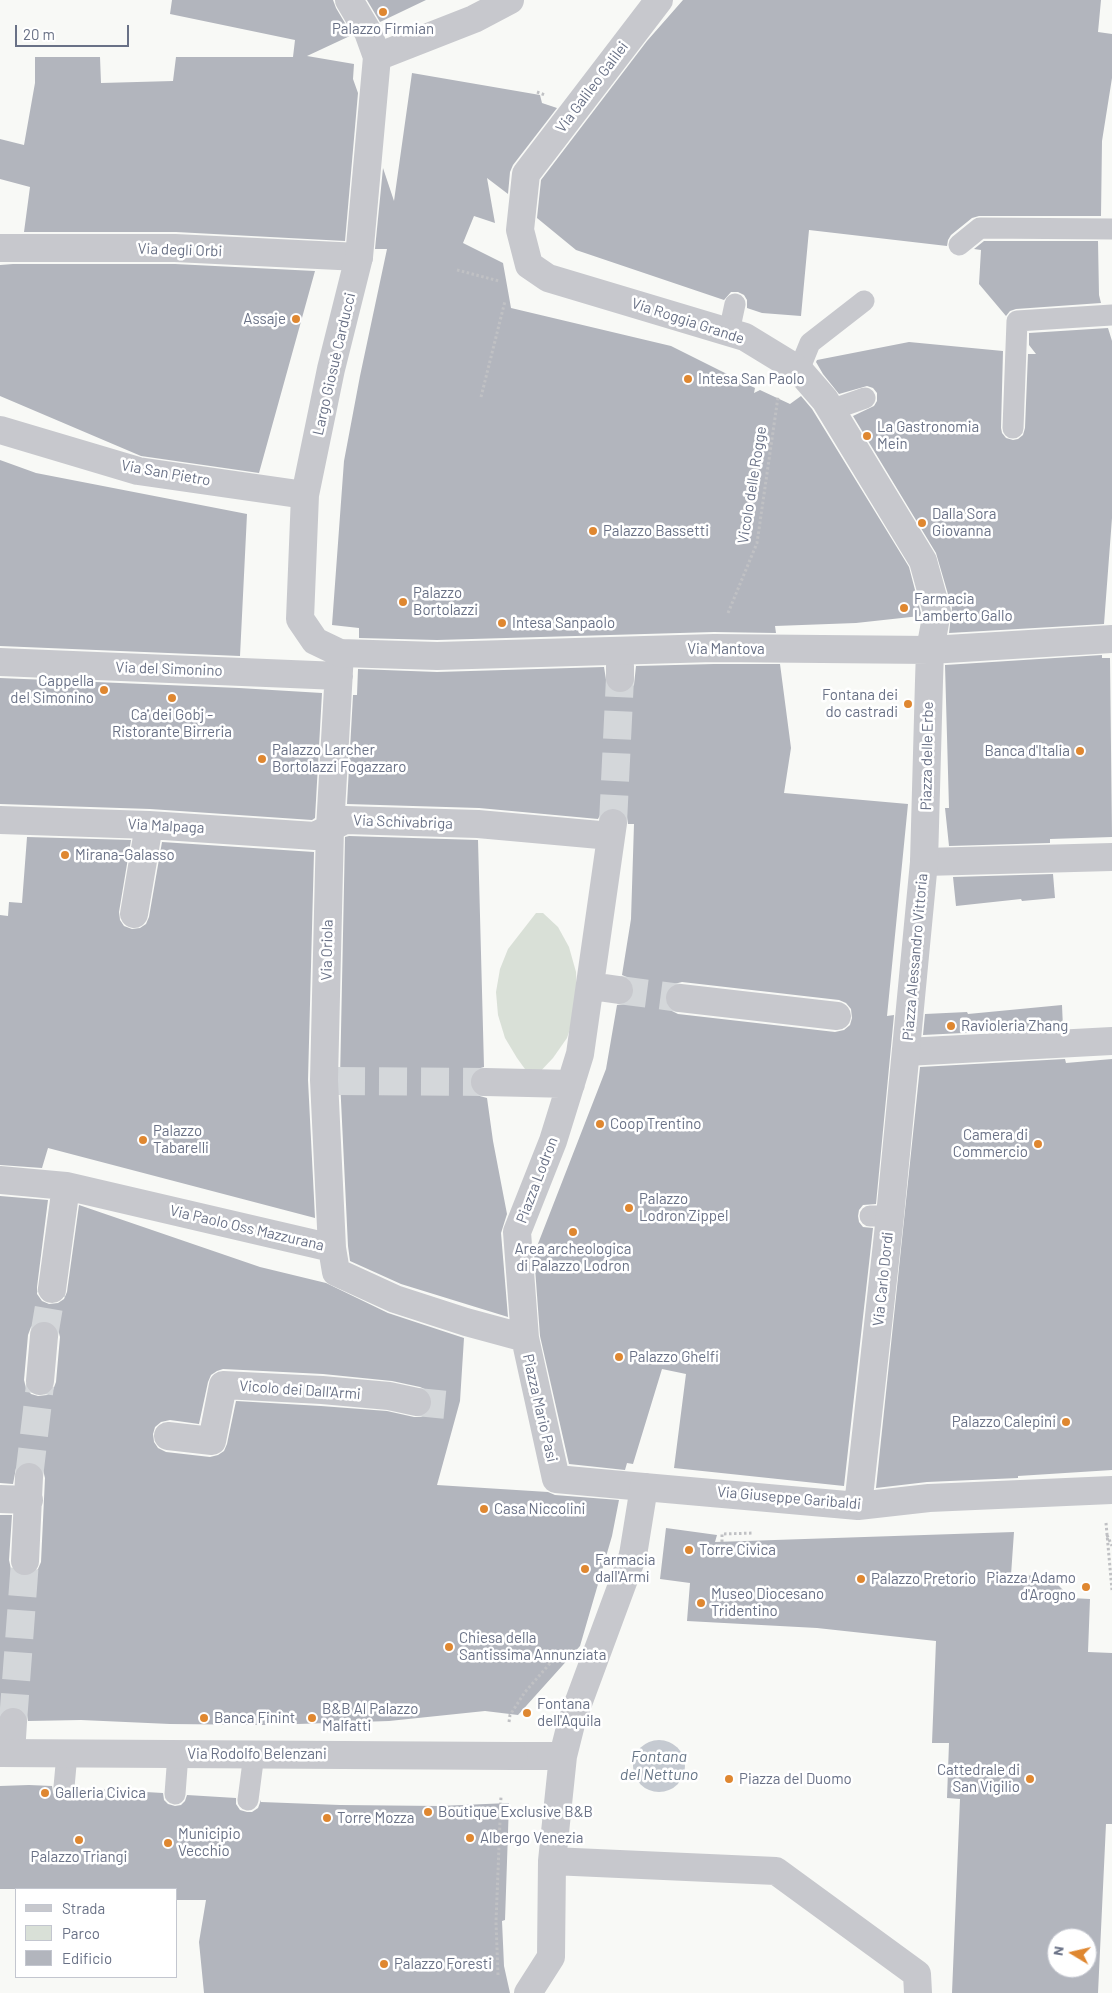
<!DOCTYPE html>
<meta charset="utf-8">
<style>
body{margin:0}
#map{position:relative;width:1112px;height:1993px;overflow:hidden;background:#f8f9f6;font-family:Barlow,sans-serif}
canvas{display:block}
.legend{position:absolute;left:15px;top:1888px;width:162px;height:90px;box-sizing:border-box;background:#fff;border:1px solid #c3c6cf;margin:0;padding:6px 9px;list-style:none;font-size:15px;color:#697186}
.legend li{display:flex;align-items:center;gap:10px;height:25px}
.legend b{width:25px;border:1px solid #c3c6cf}
.north{position:absolute;left:1047px;top:1928px;width:50px;height:50px;box-sizing:border-box;background:#fff;border:1px solid #c3c6cf;border-radius:50%;rotate:279deg;font-size:14px;font-weight:700;line-height:20px;text-align:center;color:#697186}
.north::after{content:'';display:block;margin:auto;width:18px;height:22px;background:#df8730;clip-path:polygon(50% 0,100% 100%,50% 72%,0 100%)}
.scale{position:absolute;left:15px;top:25px;width:114px;height:22px;box-sizing:border-box;border:2px solid #697186;border-top:0;padding-left:6px;font-size:15px;line-height:18px;white-space:nowrap;color:#697186;-webkit-text-stroke:4px #fff;paint-order:stroke}
</style>
<div id="map">
<canvas width="1112" height="1993"></canvas>
<ul class="legend">
<li><b style="height:6px;background:#c7c8cd"></b>Strada</li>
<li><b style="height:14px;background:#d9e0d7"></b>Parco</li>
<li><b style="height:14px;background:#b2b5bd"></b>Edificio</li>
</ul>
<div class="north">N</div>
<div class="scale">20 m</div>
</div>
<script>
const ctx = document.querySelector('canvas').getContext('2d');
ctx.lineJoin = 'round';
function paint(path, color) { ctx.fillStyle = color; ctx.fill(path, 'evenodd'); }
const shape = rows => new Path2D(rows.map(r => 'M' + r).join(''));
function stroke(path, color, width, dash) { ctx.strokeStyle = color; ctx.lineWidth = width; ctx.lineCap = dash ? 'butt' : 'round'; ctx.setLineDash(dash || []); ctx.stroke(path); }
function label(font, color, halo, rows, align = 'center') {
  ctx.font = font + ' Barlow,sans-serif'; ctx.lineWidth = 5; ctx.setLineDash([]); ctx.textBaseline = 'middle'; ctx.strokeStyle = halo; ctx.fillStyle = color; for (const [text, x, y, turn = 0] of rows) {
    ctx.save(); ctx.translate(x, y); ctx.rotate((+turn || 0) * Math.PI / 180); ctx.textAlign = isNaN(turn) ? turn : align; if (halo) ctx.strokeText(text, 0, 0); ctx.fillText(text, 0, 0); ctx.restore();
  }
}
const green = shape([
 [536,913,543,913,558,927,569,947,576,972,577,994,574,1017,567,1038,553,1058,536,1076,530,1076,517,1058,505,1038,498,1015,496,992,500,969,508,949]
]);
const water = shape([
 '633 1766a26 26 0 1 1 52 0a26 26 0 1 1-52 0Z'
]);
const building = shape([
 [172,0,333,0,336,8,352,35,307,56,354,64,353,79,358,93,345,241,176,232,24,232,30,187,0,179,0,139,24,145,35,83,35,57,100,57,101,83,173,81,176,57,293,57,295,40,170,14],
 [367,0,426,0,380,22],
 [683,0,1101,0,1098,32,1112,34,1112,78,1102,141,1101,216,979,216,972,218,951,235,948,240,947,246,809,230,801,316,762,313,747,308,747,300,744,295,738,292,731,292,724,300,576,250,537,218,541,180,647,41],
 [412,73,540,95,542,103,557,108,513,165,510,172,508,194,487,178,495,223,474,216,463,243,503,263,511,308,671,346,755,388,754,393,760,390,790,404,801,396,812,409,909,567,921,613,920,616,856,623,775,626,776,633,714,632,437,640,359,638,359,628,332,625,344,461,360,376,387,249,375,249,383,168,394,201],
 [984,241,1098,241,1099,295,1101,303,1016,309,1010,311,1006,316,979,284,981,250,974,249],
 [13,264,175,264,315,271,259,473,141,456,0,396,0,265],
 [1108,328,1112,341,1112,518,1104,624,949,633,952,608,936,553,853,416,874,406,877,401,877,393,873,388,867,386,839,394,823,374,816,362,817,360,909,342,1003,351,1001,428,1002,433,1006,438,1013,440,1018,439,1023,435,1025,428,1028,354,1036,354,1029,345,1029,333],
 [0,460,36,473,247,514,240,656,0,646],
 [1102,655,1102,658,1110,658,1112,837,1050,839,1050,843,949,846,945,808,949,808,945,665],
 [714,664,780,664,791,748,784,793,908,804,887,1016,894,1015,876,1204,863,1205,859,1210,858,1216,859,1222,863,1227,873,1228,844,1486,674,1468,686,1374,662,1369,633,1464,627,1463,625,1470,569,1464,540,1336,534,1254,606,1069,617,1005,625,1004,632,999,634,993,633,984,629,978,622,975,631,919,634,824,628,824,627,817,623,811,615,808,607,809,601,813,598,819,479,808,347,804,353,695,357,695,358,669,437,672,604,667,607,686,613,692,620,694,628,691,634,685,636,666],
 [682,982,839,1000,846,1003,851,1009,852,1018,850,1025,844,1030,835,1032,678,1014,670,1010,666,1005,664,997,668,988,674,984],
 [0,678,239,688,322,693,315,818,312,820,150,809,0,804],
 [349,836,478,840,484,1067,477,1069,472,1073,469,1082,472,1090,476,1095,487,1098,493,1141,507,1214,501,1233,508,1317,401,1284,350,1261,348,1246,340,1080,345,837],
 [27,837,131,840,119,912,120,920,124,926,132,929,140,928,146,924,149,917,162,842,314,852,308,1080,315,1218,48,1148,42,1168,0,1165,0,915,8,916,9,902,22,903],
 [1053,874,1055,898,1022,901,1021,899,956,906,953,877],
 [1062,1005,1063,1028,923,1035,925,1014,967,1012,968,1014],
 [1065,1059,1066,1063,1112,1059,1112,1470,1018,1476,1018,1478,927,1482,876,1488,920,1067],
 [0,1196,48,1200,37,1287,37,1294,42,1301,49,1304,58,1303,64,1299,67,1292,79,1205,260,1267,326,1283,388,1313,464,1338,460,1401,437,1485,548,1492,555,1495,619,1500,612,1536,580,1646,518,1715,485,1711,389,1721,267,1725,170,1724,81,1720,28,1721,27,1715,22,1709,13,1706,6,1708,0,1713,0,1515,12,1515,9,1560,11,1569,16,1574,24,1577,33,1575,38,1569,41,1562,45,1478,43,1470,38,1464,29,1461,21,1463,16,1468,13,1484,0,1483],
 [46,1321,53,1323,58,1329,60,1337,56,1382,53,1390,47,1395,38,1396,31,1394,26,1388,24,1380,28,1335,31,1327,37,1322],
 [223,1369,323,1374,392,1381,420,1387,427,1390,432,1397,432,1405,428,1413,421,1417,414,1417,387,1411,321,1406,236,1401,227,1444,224,1451,218,1455,210,1457,166,1452,158,1448,154,1442,153,1434,155,1427,161,1422,170,1420,199,1424,208,1382,211,1375,217,1371],
 [666,1528,717,1535,715,1542,1014,1532,1011,1575,1049,1576,1071,1598,1090,1599,1088,1652,1112,1653,1112,1824,1106,1824,1098,1993,952,1993,960,1799,947,1798,949,1743,932,1743,936,1641,817,1628,687,1621,690,1583,660,1579],
 [1057,1938,1087,1938,1087,1968,1057,1968],
 [29,1785,52,1786,53,1793,56,1797,63,1799,70,1798,74,1795,76,1788,163,1793,164,1800,168,1804,175,1806,181,1805,185,1801,187,1795,236,1798,236,1804,240,1810,247,1812,252,1812,258,1808,261,1800,261,1802,340,1805,439,1806,509,1803,505,1920,502,1921,504,1966,510,1993,204,1993,199,1942,206,1900,176,1900,176,1889,0,1889,0,1786]
]);
const pedestrianTunnel = shape([
 [613,823,620,678],
 [619,990,680,998],
 [337,1081,485,1082],
 [44,1336,52,1289],
 [417,1402,458,1406],
 [29,1477,40,1385],
 [13,1722,25,1561]
]);
const path = shape([
 [537,92,545,95],
 [457,270,499,281],
 [481,397,505,301],
 [728,613,757,543,778,397],
 [1106,1523,1112,1590],
 [1107,1535,1112,1546],
 [722,1542,722,1534,754,1533],
 [509,1722,510,1715,525,1692,560,1652],
 [498,1975,496,1922,501,1796]
]);
const service = shape([
 [959,245,980,228,1112,229],
 [729,332,735,304],
 [799,370,810,343,864,301],
 [831,410,865,398],
 [1013,428,1017,321,1112,315],
 [870,1216,890,1216],
 [64,1787,67,1754],
 [175,1794,178,1754],
 [248,1800,254,1754]
]);
const pedestrian = shape([
 [0,248,175,248,359,257],
 [340,653,330,828,324,1080,332,1248,336,1272,395,1299,466,1322,525,1338,556,1479,644,1487],
 [0,662,339,676],
 [620,678,620,666],
 [0,820,149,825,315,836,345,820,478,824,611,836],
 [924,862,1112,857],
 [134,914,149,825],
 [591,986,619,990],
 [680,998,837,1016],
 [906,1052,1112,1041],
 [485,1082,571,1084],
 [0,1180,66,1186,332,1248],
 [52,1289,66,1186],
 [525,1338,517,1232,553,1141,580,1054,613,823],
 [40,1381,44,1336],
 [168,1436,212,1441,223,1385,322,1390,389,1396,417,1402],
 [0,1499,29,1500],
 [25,1561,29,1477],
 [12,1738,13,1722],
 [514,1756,563,1756],
 [552,1861,776,1871,917,1974,918,1993],
 [528,1993,551,1957,552,1861,563,1756,572,1720,633,1555]
]);
const minor = shape([
 [349,0,368,32,377,57,359,257,331,369,305,495,300,619,315,641,340,653,437,656,714,648,930,650,1112,639],
 [659,0,526,174,520,230,529,265,548,278,745,337,799,370,825,400,923,561,937,612,930,650,929,681,924,862,890,1216,858,1506],
 [377,57,474,19,510,0],
 [0,430,138,471,305,495],
 [633,1555,644,1487,858,1506,929,1498,1112,1490],
 [0,1753,514,1756]
]);
const markers = [
 [383,12,5,"#df8730"],
 [296,319,5,"#df8730"],
 [688,379,5,"#df8730"],
 [867,436,5,"#df8730"],
 [922,523,5,"#df8730"],
 [593,531,5,"#df8730"],
 [403,602,5,"#df8730"],
 [904,608,5,"#df8730"],
 [502,623,5,"#df8730"],
 [104,690,5,"#df8730"],
 [172,698,5,"#df8730"],
 [908,704,5,"#df8730"],
 [1080,751,5,"#df8730"],
 [262,759,5,"#df8730"],
 [65,855,5,"#df8730"],
 [951,1026,5,"#df8730"],
 [600,1124,5,"#df8730"],
 [143,1140,5,"#df8730"],
 [1038,1144,5,"#df8730"],
 [629,1208,5,"#df8730"],
 [573,1232,5,"#df8730"],
 [619,1357,5,"#df8730"],
 [1066,1422,5,"#df8730"],
 [484,1509,5,"#df8730"],
 [689,1550,5,"#df8730"],
 [585,1569,5,"#df8730"],
 [861,1579,5,"#df8730"],
 [1086,1587,5,"#df8730"],
 [701,1603,5,"#df8730"],
 [449,1647,5,"#df8730"],
 [527,1713,5,"#df8730"],
 [204,1718,5,"#df8730"],
 [312,1718,5,"#df8730"],
 [729,1779,5,"#df8730"],
 [1030,1779,5,"#df8730"],
 [45,1793,5,"#df8730"],
 [428,1812,5,"#df8730"],
 [327,1818,5,"#df8730"],
 [470,1838,5,"#df8730"],
 [79,1840,5,"#df8730"],
 [168,1843,5,"#df8730"],
 [384,1964,5,"#df8730"]
];
const poiNames = [
 ["Palazzo Firmian",383,29,"center"],
 ["Assaje",286,319,"right"],
 ["Intesa San Paolo",698,379],
 ["La Gastronomia",877,427],
 ["Mein",877,444],
 ["Dalla Sora",932,514],
 ["Giovanna",932,531],
 ["Palazzo Bassetti",603,531],
 ["Palazzo",413,593],
 ["Bortolazzi",413,610],
 ["Farmacia",914,599],
 ["Lamberto Gallo",914,616],
 ["Intesa Sanpaolo",512,623],
 ["Cappella",94,681,"right"],
 ["del Simonino",94,698,"right"],
 ["Fontana dei",898,695,"right"],
 ["do castradi",898,712,"right"],
 ["Ca' dei Gobj -",172,715,"center"],
 ["Ristorante Birreria",172,732,"center"],
 ["Palazzo Larcher",272,750],
 ["Bortolazzi Fogazzaro",272,767],
 ["Banca d'Italia",1070,751,"right"],
 ["Mirana-Galasso",75,855],
 ["Ravioleria Zhang",961,1026],
 ["Coop Trentino",610,1124],
 ["Palazzo",153,1131],
 ["Tabarelli",153,1148],
 ["Camera di",1028,1135,"right"],
 ["Commercio",1028,1152,"right"],
 ["Palazzo",639,1199],
 ["Lodron Zippel",639,1216],
 ["Area archeologica",573,1249,"center"],
 ["di Palazzo Lodron",573,1266,"center"],
 ["Palazzo Ghelfi",629,1357],
 ["Palazzo Calepini",1056,1422,"right"],
 ["Casa Niccolini",494,1509],
 ["Torre Civica",699,1550],
 ["Farmacia",595,1560],
 ["dall'Armi",595,1577],
 ["Piazza Adamo",1076,1578,"right"],
 ["d'Arogno",1076,1595,"right"],
 ["Palazzo Pretorio",871,1579],
 ["Museo Diocesano",711,1594],
 ["Tridentino",711,1611],
 ["Chiesa della",459,1638],
 ["Santissima Annunziata",459,1655],
 ["Fontana",537,1704],
 ["dell'Aquila",537,1721],
 ["B&B Al Palazzo",322,1709],
 ["Malfatti",322,1726],
 ["Banca Finint",214,1718],
 ["Cattedrale di",1020,1770,"right"],
 ["San Vigilio",1020,1787,"right"],
 ["Piazza del Duomo",739,1779],
 ["Galleria Civica",55,1793],
 ["Boutique Exclusive B&B",438,1812],
 ["Torre Mozza",337,1818],
 ["Municipio",178,1834],
 ["Vecchio",178,1851],
 ["Albergo Venezia",480,1838],
 ["Palazzo Triangi",79,1857,"center"],
 ["Palazzo Foresti",394,1964]
];
const streetNames = [
 ["Via Galileo Galilei",592,87,-53],
 ["Via degli Orbi",180,250,2],
 ["Via Roggia Grande",688,321,18],
 ["Largo Giosuè Carducci",334,364,-77],
 ["Via San Pietro",166,473,10],
 ["Vicolo delle Rogge",752,485,-81],
 ["Via Mantova",726,649],
 ["Via del Simonino",169,669,2],
 ["Piazza delle Erbe",927,756,-89],
 ["Via Schivabriga",403,822,2],
 ["Via Malpaga",166,826,3],
 ["Via Oriola",327,950,-89],
 ["Piazza Alessandro Vittoria",915,957,-85],
 ["Piazza Lodron",537,1180,-69],
 ["Via Paolo Oss Mazzurana",247,1228,13],
 ["Via Carlo Dordi",883,1279,-84],
 ["Vicolo dei Dall'Armi",300,1390,4],
 ["Piazza Mario Pasi",540,1408,77],
 ["Via Giuseppe Garibaldi",789,1498,5],
 ["Via Rodolfo Belenzani",257,1754]
];
const waterNames = [
 ["Fontana",659,1757],
 ["del Nettuno",659,1775]
];
paint(green, '#d9e0d7');
paint(water, '#c5cad1');
paint(building, '#b2b5bd');
stroke(pedestrianTunnel, '#d4d7da', 28, [28, 14]);
stroke(path, '#c0c1c4', 3, [2.5, 2.5]);
stroke(service, '#c7c8cd', 21);
stroke(pedestrian, '#c7c8cd', 28);
stroke(minor, '#c7c8cd', 28);
for (const [x, y, r, color] of markers) { const dot = new Path2D(); dot.arc(x, y, r, 0, 2 * Math.PI); ctx.fillStyle = color; ctx.fill(dot); stroke(dot, '#fff', 2); }
label('15px', '#697186', '#fff', poiNames, 'left');
label('15px', '#697186', '#fff', streetNames);
label('italic 16px', '#697889', '#fff', waterNames);
</script>
